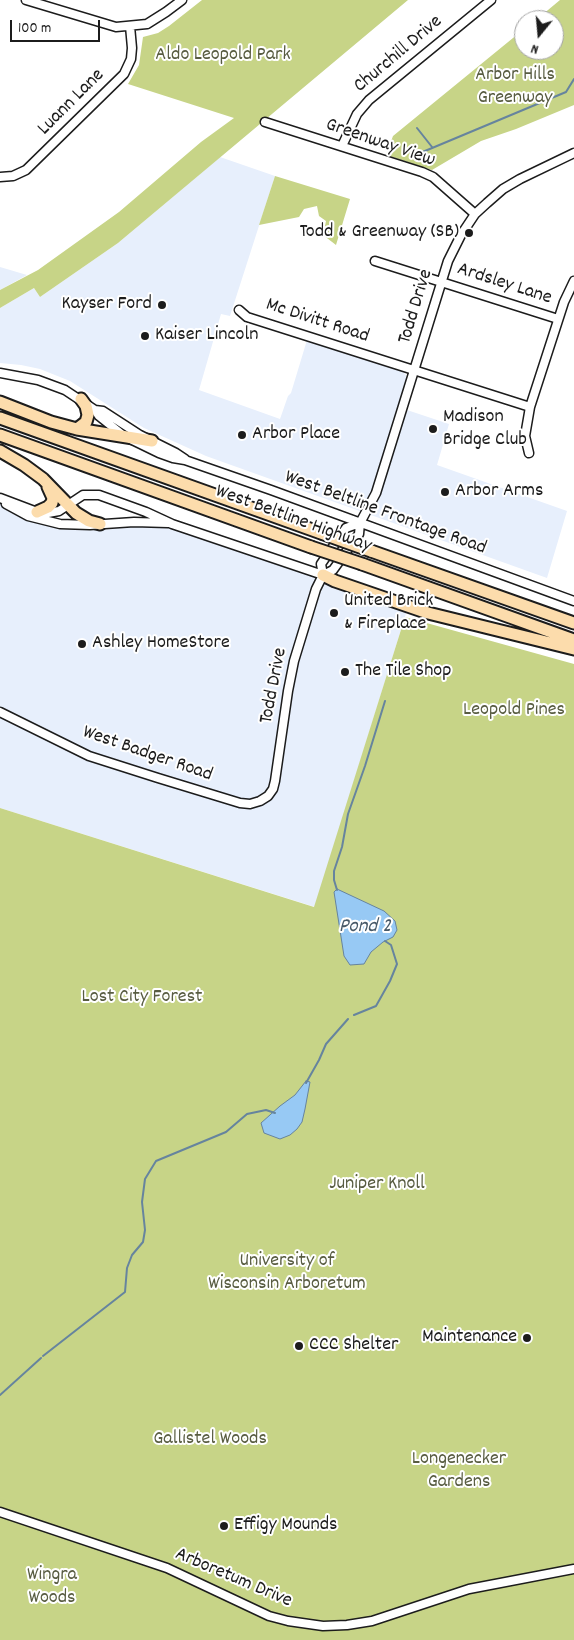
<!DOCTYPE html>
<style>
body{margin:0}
#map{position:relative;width:574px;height:1640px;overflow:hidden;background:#fff;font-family:Dekko,sans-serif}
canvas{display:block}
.north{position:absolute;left:514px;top:10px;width:50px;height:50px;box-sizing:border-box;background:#fff;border:1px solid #a4a4a4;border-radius:50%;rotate:197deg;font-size:14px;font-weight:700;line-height:20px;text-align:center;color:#1c1c1c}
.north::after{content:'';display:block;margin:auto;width:18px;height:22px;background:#1c1c1c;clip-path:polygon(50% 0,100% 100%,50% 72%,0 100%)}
.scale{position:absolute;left:10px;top:20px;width:90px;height:22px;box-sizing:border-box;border:2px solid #1c1c1c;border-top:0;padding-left:6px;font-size:15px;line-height:18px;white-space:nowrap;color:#1c1c1c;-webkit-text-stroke:4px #fff;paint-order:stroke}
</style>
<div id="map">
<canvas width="574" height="1640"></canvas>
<div class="north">N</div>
<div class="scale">100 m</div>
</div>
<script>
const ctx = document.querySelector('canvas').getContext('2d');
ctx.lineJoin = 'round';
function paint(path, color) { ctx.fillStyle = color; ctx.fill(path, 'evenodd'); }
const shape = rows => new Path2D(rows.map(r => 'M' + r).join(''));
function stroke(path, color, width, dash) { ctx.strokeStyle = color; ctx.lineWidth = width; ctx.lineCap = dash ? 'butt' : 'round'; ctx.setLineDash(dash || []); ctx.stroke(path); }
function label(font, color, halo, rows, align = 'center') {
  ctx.font = font + ' Dekko,sans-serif'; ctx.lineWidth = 4; ctx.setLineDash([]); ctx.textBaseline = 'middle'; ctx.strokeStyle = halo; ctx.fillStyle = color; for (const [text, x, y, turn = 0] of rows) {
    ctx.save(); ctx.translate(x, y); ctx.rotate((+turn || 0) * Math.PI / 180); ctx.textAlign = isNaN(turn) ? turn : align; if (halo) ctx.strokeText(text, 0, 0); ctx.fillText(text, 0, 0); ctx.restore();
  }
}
const built = shape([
 [220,157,275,176,230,316,221,314,199,390,280,419,288,396,291,393,307,340,402,371,406,375,406,379,398,407,449,424,437,465,567,511,547,578,206,456,144,428,70,381,40,369,21,365,0,363,0,308,34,288,40,297,118,243],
 [0,267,27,275,0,290],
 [0,500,44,521,172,524,408,607,315,907,0,808]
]);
const green = shape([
 [202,0,408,0,118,243,40,297,34,288,0,308,0,290,38,270,119,212,201,142,234,118,128,84,139,65,143,37,158,33,169,26],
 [560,0,574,0,574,105,516,129,481,141,432,170,386,155,393,136,524,29,524,50,554,50,554,20,536,20],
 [275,176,350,199,336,245,323,235,326,221,319,216,317,206,304,209,299,217,259,225],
 [405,617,574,664,574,1640,0,1640,0,808,314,907]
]);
const water = shape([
 [337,889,384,911,395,921,397,930,393,937,383,942,371,952,364,964,350,965,344,956,334,892,337,889],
 [306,1081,310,1082,305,1109,302,1122,297,1129,290,1135,280,1139,264,1133,261,1123,280,1106,295,1095,306,1081]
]);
const stream = shape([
 [417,128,432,147],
 [413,156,566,92,574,79],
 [337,890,334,880,334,871,342,847,348,814,365,766,385,701],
 [354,1015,376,1006,390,981,397,964,391,945,385,941],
 [306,1083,319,1060,326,1044,348,1019],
 [43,1356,125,1292,127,1268,132,1255,143,1242,145,1230,142,1202,145,1179,156,1161,226,1132,247,1114,266,1110,275,1113],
 [0,1395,41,1358]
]);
const minor = shape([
 [26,0,116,27,147,24,166,12,182,0],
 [265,122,422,172,433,177,475,214],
 [342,146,357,114,369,100,491,0],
 [0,177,13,176,26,170,124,74,131,59,132,48,130,26],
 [375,261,558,319],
 [239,310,247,317,530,407],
 [0,373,38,380,65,390,95,410,99,416,124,436,159,453,173,458,185,460,271,490,574,601],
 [95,410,103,411,140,435,176,453,185,459],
 [529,453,525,436,530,407,564,302,574,281],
 [0,498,37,512,48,513,59,511,83,495,99,495,146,512,172,524,323,575],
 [6,504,28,516,60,524,90,525,134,522,168,523],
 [323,575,321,564,346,528,360,523],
 [0,712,89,756,158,778,240,803,250,804,260,801,268,796,273,789,275,781,288,691,294,661,316,589,323,575,333,570,359,534,360,523,376,493,448,261,461,235,475,214,487,203,503,189,520,179,574,153],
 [0,1512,167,1568,269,1616,288,1621,323,1626,347,1625,372,1621,469,1589,574,1569]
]);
const highway = shape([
 [0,402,51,422,77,429,152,441],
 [0,418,321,533],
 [77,429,86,422,88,415,86,406,81,399],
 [0,435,311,547],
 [0,451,24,465,43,479,76,513,89,521,100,524],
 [37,512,48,507,52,503,53,498,48,487],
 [371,551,574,623],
 [362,564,574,640],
 [323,575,335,581,428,613,574,649]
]);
const highwayBridge = shape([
 [321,533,371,551],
 [311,547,362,564]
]);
const markers = [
 [469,233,5,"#1c1c1c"],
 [162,305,5,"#1c1c1c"],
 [145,336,5,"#1c1c1c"],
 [433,429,5,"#1c1c1c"],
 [242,435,5,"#1c1c1c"],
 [445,492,5,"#1c1c1c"],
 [334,613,5,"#1c1c1c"],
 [82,644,5,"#1c1c1c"],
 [345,672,5,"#1c1c1c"],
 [527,1338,5,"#1c1c1c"],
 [299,1346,5,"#1c1c1c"],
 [224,1526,5,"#1c1c1c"]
];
const streetNames = [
 ["Churchill Drive",399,55,-40],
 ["Luann Lane",72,103,-45],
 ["Greenway View",380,144,19],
 ["Ardsley Lane",504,285,18],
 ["Todd Drive",417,307,-73],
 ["Mc Divitt Road",317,322,18],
 ["West Beltline Frontage Road",385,514,20],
 ["West Beltline Highway",293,520,20],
 ["Todd Drive",275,686,-79],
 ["West Badger Road",147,755,19],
 ["Arboretum Drive",233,1579,23]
];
const parkNames = [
 ["Aldo Leopold Park",223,56],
 ["Arbor Hills",515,76],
 ["Greenway",515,99],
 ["Leopold Pines",514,711],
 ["Lost City Forest",142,998],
 ["Juniper Knoll",377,1185],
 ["University of",287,1262],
 ["Wisconsin Arboretum",287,1285],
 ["Gallistel Woods",210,1440],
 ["Longenecker",459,1460],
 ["Gardens",459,1483],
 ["Wingra",52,1576],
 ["Woods",52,1599]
];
const poiNames = [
 ["Todd & Greenway (SB)",459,233,"right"],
 ["Kayser Ford",152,305,"right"],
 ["Kaiser Lincoln",155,336],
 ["Madison",443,418],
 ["Bridge Club",443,441],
 ["Arbor Place",252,435],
 ["Arbor Arms",455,492],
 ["United Brick",344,602],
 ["& Fireplace",344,625],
 ["Ashley HomeStore",92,644],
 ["The Tile Shop",355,672],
 ["Maintenance",517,1338,"right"],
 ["CCC Shelter",309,1346],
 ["Effigy Mounds",234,1526]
];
const waterNames = [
 ["Pond 2",365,928]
];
paint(built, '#e7effc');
paint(green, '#c7d487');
paint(water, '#97c9f4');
stroke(water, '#66849e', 1);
stroke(stream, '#66849e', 2);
stroke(minor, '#1c1c1c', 11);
stroke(highway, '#1c1c1c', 15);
stroke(minor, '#fff', 8);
stroke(highway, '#fcdcac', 11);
stroke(highwayBridge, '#1c1c1c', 15, []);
stroke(highwayBridge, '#fcdcac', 11);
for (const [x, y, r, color] of markers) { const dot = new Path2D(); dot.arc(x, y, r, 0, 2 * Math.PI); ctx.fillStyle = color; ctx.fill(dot); stroke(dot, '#fff', 2); }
label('20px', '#1c1c1c', '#fff', streetNames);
label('20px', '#585c41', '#fff', parkNames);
label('20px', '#1c1c1c', '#fff', poiNames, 'left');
label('italic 21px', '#475968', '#fff', waterNames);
</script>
